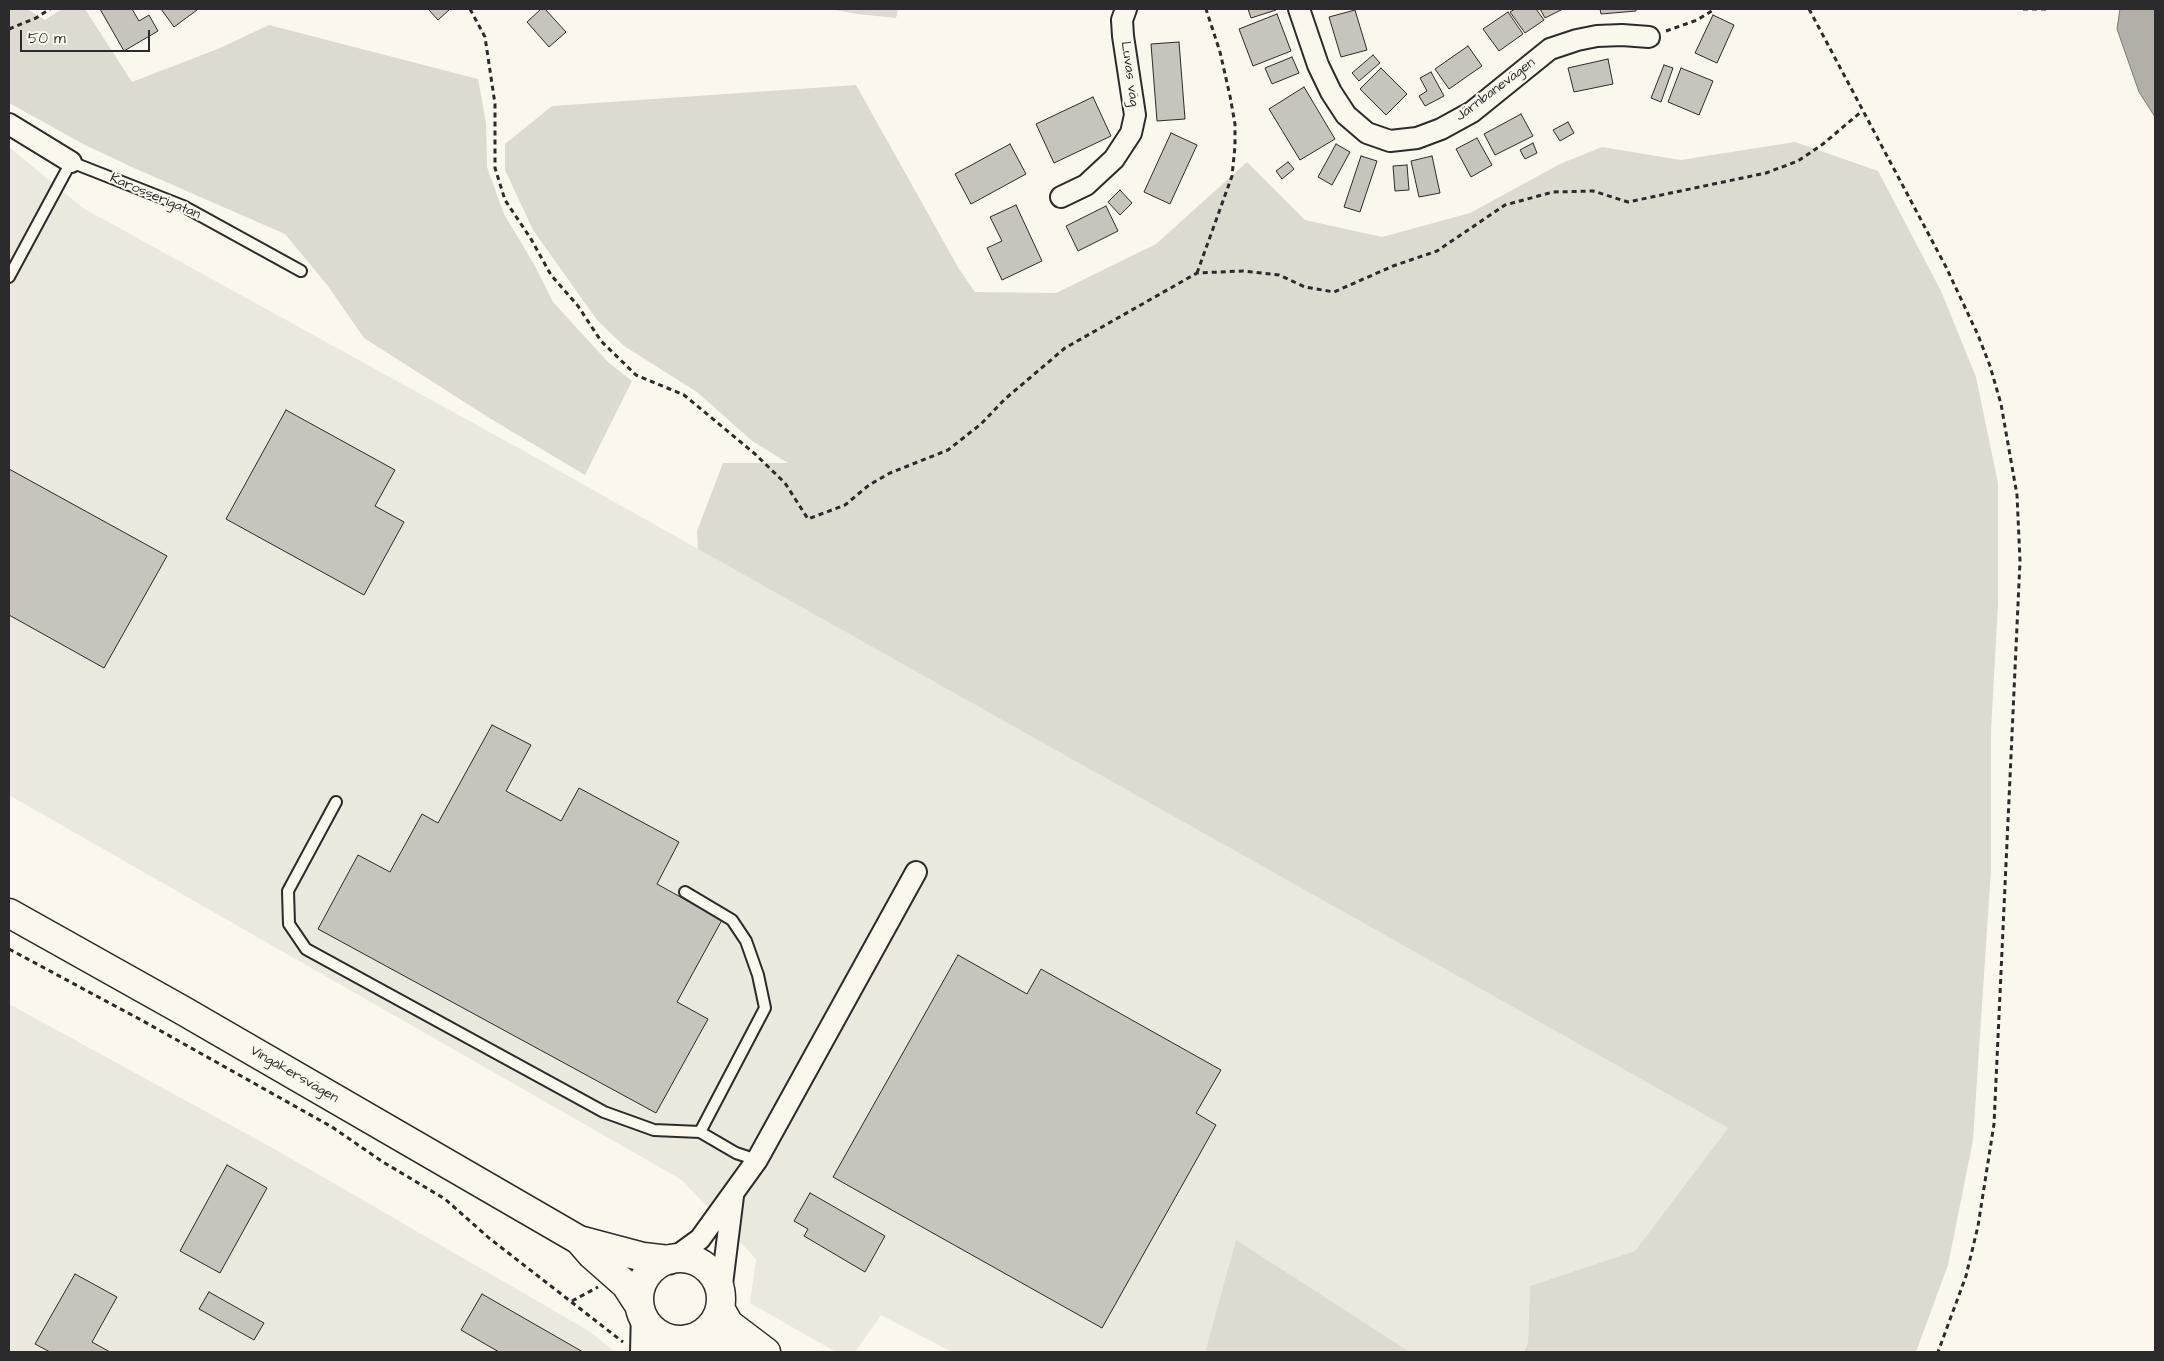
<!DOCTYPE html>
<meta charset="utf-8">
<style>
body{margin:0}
#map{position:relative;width:2164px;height:1361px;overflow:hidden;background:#fbf7ec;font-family:"Architects Daughter",sans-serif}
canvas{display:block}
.frame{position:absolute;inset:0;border:10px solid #2b2b2b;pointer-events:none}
.scale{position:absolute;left:20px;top:30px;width:130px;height:22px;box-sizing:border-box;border:2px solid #2b2b2b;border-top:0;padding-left:6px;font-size:15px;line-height:18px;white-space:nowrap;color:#2b2b2b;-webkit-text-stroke:4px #fbf7ec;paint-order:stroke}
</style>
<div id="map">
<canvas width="2164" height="1361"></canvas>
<div class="frame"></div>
<div class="scale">50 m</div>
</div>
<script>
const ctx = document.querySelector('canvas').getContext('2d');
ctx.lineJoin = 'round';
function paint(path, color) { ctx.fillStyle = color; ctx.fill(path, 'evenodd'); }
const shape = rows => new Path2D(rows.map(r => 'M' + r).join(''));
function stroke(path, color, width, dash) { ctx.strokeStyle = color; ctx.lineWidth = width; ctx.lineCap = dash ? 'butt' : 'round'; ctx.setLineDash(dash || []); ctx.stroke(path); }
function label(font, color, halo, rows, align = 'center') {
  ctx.font = font + ' "Architects Daughter",sans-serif'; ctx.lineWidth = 4; ctx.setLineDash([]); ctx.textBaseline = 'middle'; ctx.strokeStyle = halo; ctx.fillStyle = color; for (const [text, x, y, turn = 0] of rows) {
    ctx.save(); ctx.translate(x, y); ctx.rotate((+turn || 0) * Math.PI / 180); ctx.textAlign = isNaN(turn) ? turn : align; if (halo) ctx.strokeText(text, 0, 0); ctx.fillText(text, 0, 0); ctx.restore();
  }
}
const built = shape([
 [9,147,83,208,522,450,1728,1128,1635,1251,1530,1286,1528,1343,1524,1352,1410,1352,1236,1241,1205,1352,952,1352,881,1315,855,1352,836,1352,750,1303,756,1259,682,1180,9,795],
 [9,1004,278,1151,589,1331,615,1352,9,1352]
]);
const green = shape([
 [9,9,27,9,45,20,62,9,85,9,132,82,220,48,269,25,478,79,486,123,487,167,504,214,535,266,553,302,608,362,632,381,585,475,491,419,364,338,328,286,285,234,134,168,85,145,9,103],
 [831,9,898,9,896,18,857,14],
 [856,85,959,269,975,292,1056,293,1156,244,1247,162,1305,220,1382,237,1470,213,1560,164,1602,147,1681,160,1795,142,1878,171,1941,291,1976,377,1998,483,1998,604,1991,731,1991,870,1973,1140,1948,1265,1916,1352,1524,1352,1528,1343,1530,1286,1635,1251,1728,1128,698,549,697,531,723,463,788,463,752,441,697,392,624,346,597,320,533,230,505,170,505,144,552,106],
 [1236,1240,1410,1352,1205,1352]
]);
const water = shape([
 [2120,9,2155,9,2155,117,2139,92,2117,29,2120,9]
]);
const building = shape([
 [100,9,132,9,139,21,149,15,158,31,124,51,100,9],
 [161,9,196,9,197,10,174,27,161,9],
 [428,9,448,9,449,10,438,20,428,9],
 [541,9,545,9,566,32,549,47,527,22,541,9],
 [1248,9,1275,9,1276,10,1251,18,1248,9],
 [1515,9,1536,9,1544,20,1525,33,1510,12,1515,9],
 [1540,9,1563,9,1545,18,1540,9],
 [1600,9,1636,9,1636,11,1601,14,1600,9],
 [1355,10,1367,50,1341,57,1329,17,1355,10],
 [1508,12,1523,34,1499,51,1483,29,1508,12],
 [1277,14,1291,51,1253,66,1239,29,1277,14],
 [1713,15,1734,25,1717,63,1695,53,1713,15],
 [1179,42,1185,119,1157,121,1151,44,1179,42],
 [1468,46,1482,66,1449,89,1435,69,1468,46],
 [1373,55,1380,63,1359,81,1352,73,1373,55],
 [1292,57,1299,73,1272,84,1265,68,1292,57],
 [1608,59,1613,84,1574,92,1568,68,1608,59],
 [1664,65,1673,68,1661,102,1651,98,1664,65],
 [1381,68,1407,94,1386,115,1360,89,1381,68],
 [1681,68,1713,81,1699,115,1668,102,1681,68],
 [1431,72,1444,96,1425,106,1419,96,1427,91,1420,78,1431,72],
 [1304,87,1335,139,1300,160,1269,109,1304,87],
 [1093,97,1111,136,1054,163,1036,124,1093,97],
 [1521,114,1533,136,1495,155,1484,134,1521,114],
 [1568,122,1574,133,1560,141,1553,130,1568,122],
 [1171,133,1197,145,1170,204,1144,192,1171,133],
 [1477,138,1492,165,1471,177,1456,149,1477,138],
 [1533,143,1537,153,1525,159,1520,150,1533,143],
 [1010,144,1026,174,971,204,955,174,1010,144],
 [1336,144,1350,152,1332,185,1318,177,1336,144],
 [1361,156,1377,161,1360,212,1344,207,1361,156],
 [1432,156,1440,193,1419,197,1411,161,1432,156],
 [1288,162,1294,169,1282,179,1276,171,1288,162],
 [1407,165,1409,190,1395,191,1393,166,1407,165],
 [1120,190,1132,203,1120,215,1108,202,1120,190],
 [1016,205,1042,261,1002,280,987,248,1002,241,990,217,1016,205],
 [1106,206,1118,231,1078,251,1066,226,1106,206],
 [286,410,395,470,375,506,404,522,364,595,226,519,286,410],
 [9,469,167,556,104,668,9,615,9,469],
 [492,725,531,745,506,791,561,821,579,788,679,842,657,884,722,920,677,1002,708,1019,656,1113,318,929,358,855,390,872,422,814,438,823,492,725],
 [958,955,1027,994,1041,969,1221,1070,1196,1113,1216,1125,1102,1328,833,1177,958,955],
 [227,1165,267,1188,220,1273,180,1251,227,1165],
 [810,1193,885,1236,865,1272,804,1236,808,1229,794,1221,810,1193],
 [75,1274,117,1297,92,1342,110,1352,50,1352,35,1344,75,1274],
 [209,1292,264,1323,254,1340,199,1309,209,1292],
 [482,1294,583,1352,499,1352,461,1330,482,1294]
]);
const path = shape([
 [470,9,485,37,495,104,495,168,505,200,531,239,551,275,578,306,601,341,636,375,684,395,755,454,785,483,808,519,845,505,869,485,890,473,948,450,981,424,1005,399,1065,348,1197,273,1243,271,1279,275,1305,287,1334,292,1393,266,1437,251,1505,205,1553,192,1593,191,1628,202,1766,173,1798,161,1823,144,1862,111],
 [1809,9,1946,267,1978,335,1990,366,2001,404,2017,495,2020,561,1994,1124,1978,1226,1966,1276,1938,1352],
 [2023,9,2048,9],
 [9,29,36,18,50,9],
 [1666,31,1697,20,1715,9],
 [1197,273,1232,176,1235,146,1235,124,1230,96,1220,52,1206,9],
 [9,949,143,1021,332,1127,383,1162,445,1199,489,1238,623,1342],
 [572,1301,598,1287]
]);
const service = shape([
 [9,277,71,162,183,206,301,271],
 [336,802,288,891,289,924,306,949,604,1112,654,1130,700,1132,736,1153,757,1160],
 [685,892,732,920,746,941,758,975,765,1008,700,1132]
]);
const minor = shape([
 [1299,9,1318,65,1331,92,1346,115,1367,133,1390,141,1417,138,1441,129,1472,112,1550,49,1577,40,1597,36,1622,35,1649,37],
 [9,124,71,162],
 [1061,197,1086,185,1114,159,1131,133,1135,115,1123,36,1122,20,1126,9],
 [674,1258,700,1239,757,1160,916,872],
 [721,1292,733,1196],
 [641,1352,642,1311],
 [659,1352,679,1339]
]);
const primary = shape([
 [9,913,182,1010,579,1240,643,1257,669,1260],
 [579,1240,592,1255,626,1285,639,1305],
 '639 1299a41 41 0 1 1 82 0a41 41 0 1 1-82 0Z',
 [720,1308,729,1324,766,1352],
 [687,1339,713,1343,749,1352]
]);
const streetNames = [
 ["Luvas väg",1129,74,82],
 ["Järnbanevägen",1496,90,-37],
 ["Karosserigatan",155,197,23],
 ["Vingåkersvägen",294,1075,30]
];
paint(built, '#ebe8de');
paint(green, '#dddad0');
paint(water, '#b1afa7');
stroke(water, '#7b7a75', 1);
paint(building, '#c7c4bc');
stroke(building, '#2b2b2b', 1);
stroke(service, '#2b2b2b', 14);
stroke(minor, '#2b2b2b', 24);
stroke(primary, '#2b2b2b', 31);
stroke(path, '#2b2b2b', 3, [5, 4]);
stroke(service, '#fbf7ec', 10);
stroke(minor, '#fbf7ec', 20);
stroke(primary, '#fbf7ec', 28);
label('14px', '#2b2b2b', '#fbf7ec', streetNames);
</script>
